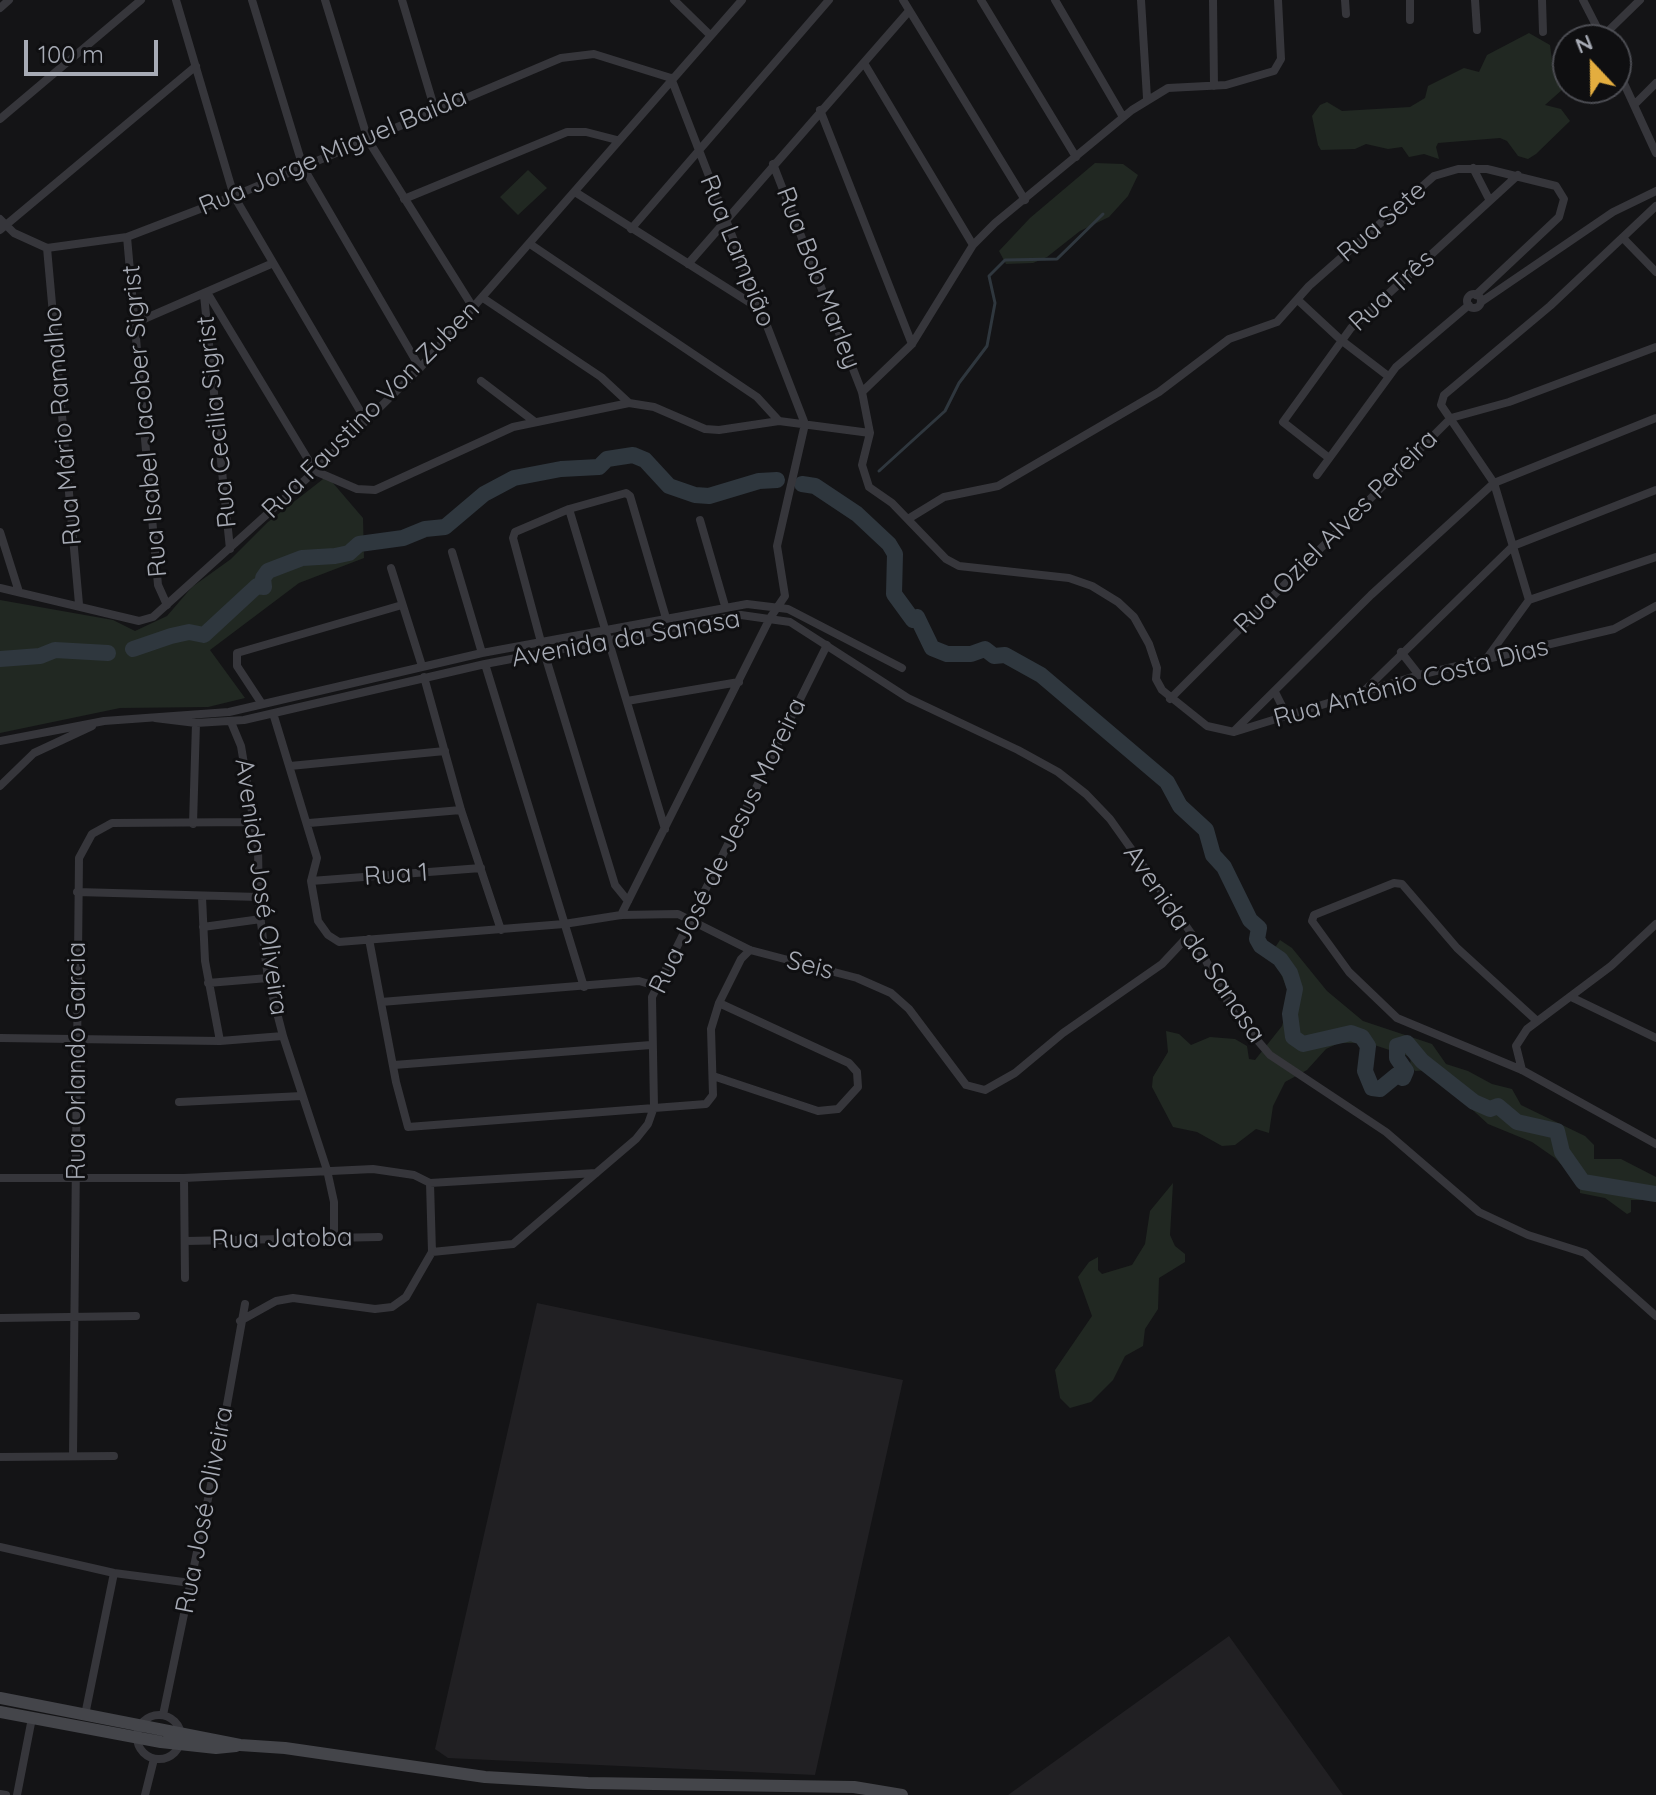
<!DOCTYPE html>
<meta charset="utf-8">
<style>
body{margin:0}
#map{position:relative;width:1656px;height:1795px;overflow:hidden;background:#141416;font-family:Quicksand,sans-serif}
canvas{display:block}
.north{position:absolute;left:1552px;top:24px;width:80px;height:80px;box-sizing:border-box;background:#0f0f11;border:2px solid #4c4d53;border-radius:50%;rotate:338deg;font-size:22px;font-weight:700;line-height:32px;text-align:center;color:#a7abb5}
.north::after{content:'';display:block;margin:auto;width:28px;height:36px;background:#e3ad3f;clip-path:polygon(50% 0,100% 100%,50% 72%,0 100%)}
.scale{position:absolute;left:24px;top:40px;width:134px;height:36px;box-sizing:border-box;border:4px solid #a7abb5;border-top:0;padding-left:10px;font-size:24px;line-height:28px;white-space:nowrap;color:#a7abb5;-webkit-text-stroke:6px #0f0f11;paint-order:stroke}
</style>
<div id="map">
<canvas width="1656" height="1795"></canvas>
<div class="north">N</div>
<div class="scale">100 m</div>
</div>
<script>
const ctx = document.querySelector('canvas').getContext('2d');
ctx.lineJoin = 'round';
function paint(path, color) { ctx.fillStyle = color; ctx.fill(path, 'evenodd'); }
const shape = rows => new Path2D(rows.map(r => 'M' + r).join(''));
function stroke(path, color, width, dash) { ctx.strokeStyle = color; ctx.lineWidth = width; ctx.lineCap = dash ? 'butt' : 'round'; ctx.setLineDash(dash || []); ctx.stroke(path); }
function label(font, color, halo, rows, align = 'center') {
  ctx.font = font + ' Quicksand,sans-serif'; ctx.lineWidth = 6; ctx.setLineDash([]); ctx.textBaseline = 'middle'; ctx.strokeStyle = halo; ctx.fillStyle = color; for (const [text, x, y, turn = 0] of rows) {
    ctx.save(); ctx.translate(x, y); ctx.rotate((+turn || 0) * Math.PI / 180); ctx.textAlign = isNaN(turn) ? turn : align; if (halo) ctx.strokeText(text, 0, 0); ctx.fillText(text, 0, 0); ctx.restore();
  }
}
const built = shape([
 [537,1303,903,1380,815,1775,448,1758,435,1749],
 [1229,1636,1343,1795,1008,1795]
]);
const green = shape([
 [1529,33,1550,45,1554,75,1563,89,1545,105,1561,109,1570,121,1536,154,1528,159,1518,156,1507,141,1500,138,1438,143,1436,147,1439,159,1424,154,1409,157,1402,147,1388,149,1366,144,1355,149,1321,150,1318,145,1312,116,1320,105,1327,102,1342,111,1410,107,1425,98,1428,86,1464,68,1479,72,1487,55],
 [1095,163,1123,164,1138,175,1128,196,1109,217,1080,231,1047,257,1033,263,1006,264,999,251,1030,218],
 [528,170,547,188,518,215,500,197],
 [327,476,363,518,364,558,299,583,210,650,245,698,208,707,120,708,0,733,0,600,113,620,135,631,167,616,192,587,231,559,268,522],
 [1280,940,1292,948,1327,991,1363,1021,1432,1044,1446,1064,1468,1071,1492,1084,1512,1089,1521,1105,1585,1136,1594,1145,1594,1159,1621,1159,1656,1177,1656,1200,1631,1200,1631,1212,1627,1214,1605,1198,1580,1193,1580,1184,1555,1158,1532,1142,1488,1124,1429,1070,1415,1071,1410,1065,1411,1057,1368,1043,1339,1043,1326,1049,1307,1070,1285,1082,1273,1106,1269,1133,1256,1129,1235,1145,1222,1146,1197,1132,1173,1127,1152,1087,1153,1077,1168,1052,1166,1031,1179,1034,1191,1045,1210,1037,1235,1039,1247,1046,1249,1059,1255,1060,1282,1026,1290,996,1272,952],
 [1173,1183,1170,1235,1175,1246,1185,1254,1185,1262,1159,1278,1158,1309,1145,1329,1143,1346,1125,1356,1113,1380,1091,1402,1070,1408,1060,1398,1055,1370,1092,1316,1078,1277,1089,1262,1098,1257,1098,1270,1102,1274,1132,1265,1145,1244,1150,1211]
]);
const stream = shape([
 [879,471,945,411,959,383,987,346,995,303,989,276,1005,260,1057,259,1103,214]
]);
const river = shape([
 [802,484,815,486,857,514,889,544,895,554,894,594,913,620,917,617,932,648,947,654,971,654,985,649,994,656,1005,655,1041,675,1167,782,1180,806,1206,830,1213,855,1224,867,1250,920,1259,928,1257,939,1261,946,1280,959,1290,973,1295,989,1290,1014,1293,1037,1303,1044,1351,1033,1362,1037,1368,1046,1365,1071,1372,1088,1380,1089,1397,1075,1403,1078,1406,1071,1397,1058,1397,1046,1407,1043,1422,1061,1474,1102,1490,1109,1498,1106,1517,1122,1557,1131,1562,1152,1583,1182,1656,1194],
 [133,649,171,636,189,632,204,635,257,586,264,587,263,578,268,571,302,558,335,556,349,553,359,544,403,538,425,529,445,527,484,494,514,478,561,469,599,467,607,459,633,455,645,460,669,486,695,495,709,496,759,481,777,480],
 [0,659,40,656,55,650,108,653]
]);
const street = shape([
 [176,0,234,196,366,421],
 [252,0,303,167,420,368],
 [325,0,368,140,474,309],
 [402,0,435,110],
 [674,0,710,35],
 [903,0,1025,200],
 [981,0,1076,157],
 [1055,0,1123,117],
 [1141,0,1147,98],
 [1213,0,1214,86],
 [1345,0,1346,14],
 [1410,0,1410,20],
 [1475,0,1477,30],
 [1542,0,1543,32],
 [1583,0,1603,39],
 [0,8,9,0],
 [1602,37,1640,0],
 [864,63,973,245],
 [1616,66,1656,153],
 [1635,104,1656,83],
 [820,110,912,344],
 [0,119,141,0],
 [773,164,862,392,870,433,862,465,869,487,892,503,946,559,959,566,1069,578,1092,586,1118,602,1134,617,1149,644,1157,668,1156,679,1162,690,1207,726,1234,732,1419,675,1614,629,1656,606],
 [1473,168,1489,199],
 [575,192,760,309],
 [404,199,567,132,586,132,617,140],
 [0,219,14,233,47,248,127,237,234,196,561,58,594,54,671,78],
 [631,229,829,0],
 [0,230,196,66],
 [127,237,158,585,167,605],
 [1623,238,1656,272],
 [530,244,757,397,779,421,870,433],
 [47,248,79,604],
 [688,264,909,11],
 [208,294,315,471,357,489,375,490,513,427,629,403],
 '1467 301a7 7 0 1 1 14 0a7 7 0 1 1-14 0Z',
 [204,295,230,549],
 [483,298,601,377,629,403,654,407,705,429,719,430,779,421],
 [1299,301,1341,340,1388,376],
 [1481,302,1613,212,1656,191],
 [137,322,271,264],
 [481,381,535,422],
 [862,392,912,344,973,245,995,223,1132,110,1168,88,1226,85,1274,71,1281,59,1278,0],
 [1329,458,1283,422,1351,328,1518,175],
 [1317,475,1396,367,1469,305],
 [569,509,665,829],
 [908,519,944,497,998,486,1159,392,1229,339,1277,322,1309,286,1434,176,1458,169,1487,169,1556,186,1564,199,1559,217,1476,295],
 [700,520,725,606],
 [0,532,19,592],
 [452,552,482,653],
 [391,568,422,666],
 [0,588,139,621,153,617,315,471,420,368,742,0],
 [1529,600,1494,483,1441,405,1444,395,1550,306,1656,206],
 [1401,652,1419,675],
 [1487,658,1529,600,1656,557],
 [485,664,584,987],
 [424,677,461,810,501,930],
 [1366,689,1513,546,1656,490],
 [1275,692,1283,708,1293,715],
 [1170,699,1451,418,1509,402,1656,347],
 [627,701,739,682],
 [262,704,237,666,237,653,402,605],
 [273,713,317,858,311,881,318,921,328,935,339,942,564,924,621,915,678,914,750,950,857,978,891,993,909,1009,966,1085,985,1090,1015,1073,1063,1033,1162,964,1191,933],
 [155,718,196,723,244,720,485,664,741,615,790,622,908,698,1018,750,1058,772,1086,794,1110,819,1191,933,1234,1013,1270,1055,1386,1132,1479,1212,1528,1235,1585,1253,1656,1316],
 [231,722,241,746,258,848,259,907,268,978,283,1036,327,1170,334,1202,334,1238],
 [1234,731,1371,595,1494,483,1656,418],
 [0,741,104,721,229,712,482,653,747,604,788,609,902,668],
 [290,766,445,751],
 [0,786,34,753,92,726],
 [309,823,461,810],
 [193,824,196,723],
 [311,881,481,868],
 [77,892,259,897],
 [202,897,205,961,220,1041],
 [628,901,615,885,541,642,513,538,515,532,569,509,626,493,630,496,666,618],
 [621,915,770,618,785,596,777,546,805,424,671,78],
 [203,927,261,919],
 [369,939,396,1082,408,1127,706,1104,713,1095,711,1029,719,1003,741,959,750,950],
 [208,983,268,978],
 [1571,997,1656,1038],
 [381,1002,639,981,656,986],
 [1537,1021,1457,948,1402,884,1394,883,1314,915,1312,921,1349,972,1397,1018,1522,1070,1656,1144],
 [0,1038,220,1041,283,1036],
 [394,1065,651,1045],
 [1522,1070,1516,1046,1527,1029,1611,966,1656,924],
 [713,1076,818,1111,838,1109,858,1087,857,1072,849,1063,719,1003],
 [179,1102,302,1096],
 [0,1178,184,1178,373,1169,414,1175,430,1183,432,1252,406,1297,392,1307,375,1309,293,1298,276,1301,240,1321],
 [184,1178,185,1278],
 [430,1183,596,1173],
 [186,1241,379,1237],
 [432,1252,513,1244,636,1139,648,1124,654,1107,652,997,827,645],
 [0,1318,136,1316],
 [73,1456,79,858,92,834,112,823,253,822],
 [0,1457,114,1456],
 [0,1547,114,1573,191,1583],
 [85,1715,114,1573],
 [163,1715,223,1427,245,1304],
 '137 1737a22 22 0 1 1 44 0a22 22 0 1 1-44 0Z',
 [0,1794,6,1795],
 [17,1795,32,1718],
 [145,1795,154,1759]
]);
const secondary = shape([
 [0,1698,240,1745,285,1748,485,1777,588,1783,854,1787,902,1795],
 [0,1712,161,1742,216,1748,236,1746]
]);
const streetNames = [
 ["Rua Jorge Miguel Baida",333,152,-23],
 ["Rua Sete",1382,222,-41],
 ["Rua Lampião",737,251,68],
 ["Rua Bob Marley",818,278,69],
 ["Rua Três",1392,291,-43],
 ["Rua Faustino Von Zuben",371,410,-45],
 ["Rua Isabel Jacober Sigrist",145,421,-95],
 ["Rua Cecilia Sigrist",217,422,-96],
 ["Rua Mário Ramalho",63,426,-95],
 ["Rua Oziel Alves Pereira",1336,532,-45],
 ["Avenida da Sanasa",626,639,-10],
 ["Rua Antônio Costa Dias",1411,683,-15],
 ["Rua José de Jesus Moreira",728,846,-64],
 ["Rua 1",396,875,-4],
 ["Avenida José Oliveira",261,887,82],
 ["Avenida da Sanasa",1194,944,56],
 ["Seis",810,966,14],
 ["Rua Orlando Garcia",77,1061,-90],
 ["Rua Jatoba",282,1239,-1],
 ["Rua José Oliveira",205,1510,-79]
];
paint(built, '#212023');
paint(green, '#212822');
stroke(stream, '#2f373e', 3);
stroke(river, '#2f373e', 16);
stroke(street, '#36363b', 8);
stroke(secondary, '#44454a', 12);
label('26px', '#a7abb5', '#0f0f11', streetNames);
</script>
